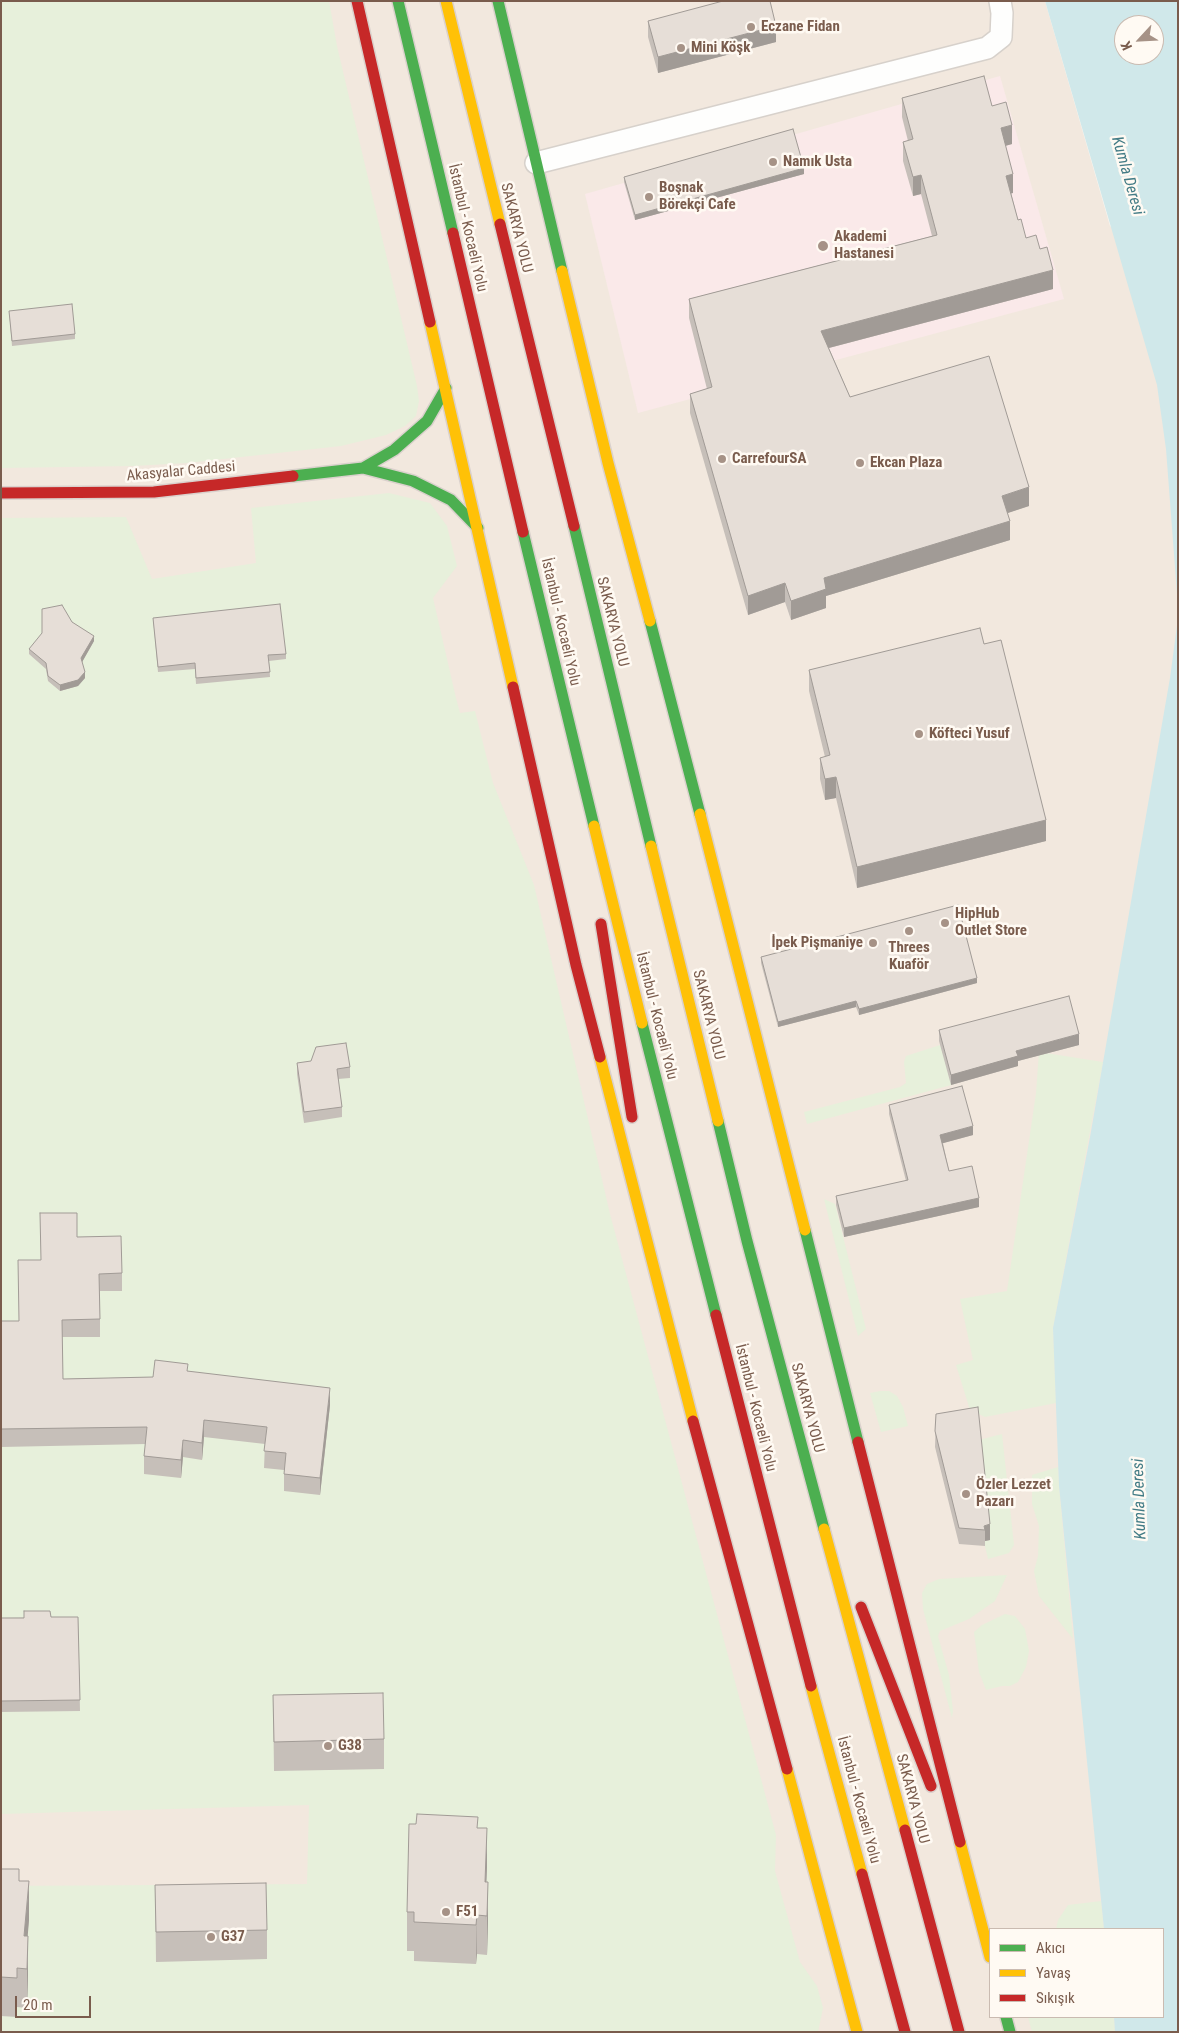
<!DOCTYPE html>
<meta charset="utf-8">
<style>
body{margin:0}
#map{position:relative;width:1179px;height:2033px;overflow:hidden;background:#f9f5f0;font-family:"Roboto Condensed",sans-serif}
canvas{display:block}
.frame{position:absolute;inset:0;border:2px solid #7a5c4d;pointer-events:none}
.legend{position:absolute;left:989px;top:1928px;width:175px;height:90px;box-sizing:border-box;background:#fffaf3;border:1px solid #cabbb1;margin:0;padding:6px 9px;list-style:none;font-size:15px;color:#7a5c4d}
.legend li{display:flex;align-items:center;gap:10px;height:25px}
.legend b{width:25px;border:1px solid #cabbb1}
.north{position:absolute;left:1114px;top:15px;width:50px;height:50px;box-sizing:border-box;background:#fffaf3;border:1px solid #cabbb1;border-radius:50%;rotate:245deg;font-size:14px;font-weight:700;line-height:20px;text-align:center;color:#7a5c4d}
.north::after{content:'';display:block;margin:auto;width:18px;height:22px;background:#a69286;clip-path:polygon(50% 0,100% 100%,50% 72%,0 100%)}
.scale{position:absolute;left:15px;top:1996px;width:76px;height:22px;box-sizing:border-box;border:2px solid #7a5c4d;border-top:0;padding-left:6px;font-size:15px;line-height:18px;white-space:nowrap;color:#7a5c4d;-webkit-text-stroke:4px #fffaf3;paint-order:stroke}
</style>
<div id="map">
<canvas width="1179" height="2033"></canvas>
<div class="frame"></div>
<ul class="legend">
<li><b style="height:6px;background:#4caf50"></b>Akıcı</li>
<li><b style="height:6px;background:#ffc107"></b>Yavaş</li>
<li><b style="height:6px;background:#c62828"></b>Sıkışık</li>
</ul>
<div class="north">K</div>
<div class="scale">20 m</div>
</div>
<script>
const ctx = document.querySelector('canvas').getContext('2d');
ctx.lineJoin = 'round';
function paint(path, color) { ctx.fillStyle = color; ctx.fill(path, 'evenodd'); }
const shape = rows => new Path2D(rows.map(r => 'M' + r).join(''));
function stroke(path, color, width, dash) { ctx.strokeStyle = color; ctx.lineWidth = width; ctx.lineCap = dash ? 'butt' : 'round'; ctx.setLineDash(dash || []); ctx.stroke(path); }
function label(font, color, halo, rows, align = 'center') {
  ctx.font = font + ' "Roboto Condensed",sans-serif'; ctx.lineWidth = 5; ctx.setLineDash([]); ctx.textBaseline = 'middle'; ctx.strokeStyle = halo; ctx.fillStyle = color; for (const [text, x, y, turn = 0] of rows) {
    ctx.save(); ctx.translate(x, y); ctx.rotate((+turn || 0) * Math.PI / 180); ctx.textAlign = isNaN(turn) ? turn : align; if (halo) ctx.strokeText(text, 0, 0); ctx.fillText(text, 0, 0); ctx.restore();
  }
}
const residential = shape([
 [1,1,1045,1,1110,226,1178,285,1178,2032,1,2032],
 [990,1929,1163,1929,1163,2017,990,2017]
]);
const medical = shape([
 [1000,76,1064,299,638,413,585,194]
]);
const green = shape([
 [1,1,329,1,337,46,417,386,419,401,416,416,405,426,386,435,341,446,187,463,133,466,1,468],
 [389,493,430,503,447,526,457,566,433,598,456,698,460,713,475,711,493,783,534,885,610,1214,776,1835,775,1871,800,1962,817,1986,823,2008,818,2032,1,2032,1,1886,307,1884,309,1805,1,1814,1,518,126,517,152,579,256,563,251,508],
 [940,1045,950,1066,955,1084,807,1124,804,1112,900,1087,906,1083,904,1062,906,1056],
 [1039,1052,1103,1062,1053,1328,1056,1403,985,1417,970,1410,956,1365,973,1360,960,1299,1007,1291,1036,1093],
 [824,1199,835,1204,866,1329,858,1336],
 [880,1391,889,1391,897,1396,903,1407,908,1426,881,1432,870,1393],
 [1002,1434,1014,1545,1009,1553,988,1559,984,1542,979,1440],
 [1058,1467,1059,1486,1073,1639,1039,1596,1034,1571,1038,1556,1039,1526,1032,1504,1032,1475],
 [1007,1575,995,1601,969,1619,940,1631,938,1636,949,1675,953,1711,952,1718,923,1609,922,1593,927,1584,939,1579],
 [1005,1614,1015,1616,1025,1629,1029,1651,1026,1667,1018,1682,1010,1686,1002,1686,986,1690,979,1672,974,1632,982,1625],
 [1101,1901,1104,1929,1056,1929,1058,1920,1068,1905],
 [1028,2017,1114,2017,1115,2032,1032,2032]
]);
const water = shape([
 [1045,1,1178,1,1178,607,1166,449,1157,385],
 [1124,25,1154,25,1154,55,1124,55],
 [1178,618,1178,2032,1115,2032,1114,2017,1163,2017,1163,1929,1104,1929,1059,1486,1053,1328,1090,1137,1170,678]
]);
const street = shape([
 [536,163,987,48,1001,37,1002,13,1000,1]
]);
const fast = shape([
 [398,1,453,233],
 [498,1,562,271],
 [363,468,413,481,451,500,478,528],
 [293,476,363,468,394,450,427,421,446,388],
 [574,526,651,846],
 [523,532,594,826],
 [650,621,700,814],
 [642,1023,716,1315],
 [718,1121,747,1241,824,1529],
 [805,1230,858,1442],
 [1006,2017,1010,2032]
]);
const slow = shape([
 [446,1,500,224],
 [562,271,608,463,650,621],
 [430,322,513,687],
 [700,814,805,1230],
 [594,826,642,1023],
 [651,846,718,1121],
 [600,1057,693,1421],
 [824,1529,905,1830],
 [811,1686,862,1874],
 [787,1769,857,2032],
 [960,1842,990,1957]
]);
const jam = shape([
 [357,1,430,322],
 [500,224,574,526],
 [453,233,523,532],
 [1,493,154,492,293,476],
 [513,687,576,965,600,1057],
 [601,924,632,1117],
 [716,1315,811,1686],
 [693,1421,787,1769],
 [858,1442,960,1842],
 [861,1607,931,1786],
 [905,1830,959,2032],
 [862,1874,905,2032]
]);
const wall = shape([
 [648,21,776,42,658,73,648,37],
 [902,98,992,106,1012,144,1005,146,1013,193,1011,193,1018,220,1026,238,1040,249,1053,289,829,348,850,397,1029,506,1007,513,1010,540,826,596,826,608,791,620,785,602,748,615,690,413,690,394,707,389,689,318,689,299,932,236,921,194,913,196,903,161,903,142,908,141,902,117],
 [804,174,635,220,624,182,624,177],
 [9,311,75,334,75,339,12,346],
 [153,618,286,654,286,659,269,661,270,677,196,684,195,669,158,672],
 [72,622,94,641,82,662,85,678,78,686,60,691,48,681,46,669,29,654,29,649],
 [984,644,1046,841,857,888,836,798,825,800,820,779,820,758,825,757,809,691,809,670],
 [761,957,977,983,859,1015,856,1007,778,1027,761,963],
 [939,1030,1079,1045,1018,1061,1018,1066,951,1085,939,1041],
 [297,1063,350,1067,350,1078,338,1079,342,1107,342,1117,304,1123,297,1074],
 [889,1105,973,1135,943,1143,949,1171,979,1207,844,1237,836,1205,836,1196,906,1181,889,1114],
 [77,1237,122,1273,122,1291,100,1291,100,1337,62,1337,63,1379,153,1377,188,1371,330,1405,320,1495,284,1491,284,1470,264,1468,265,1444,204,1437,202,1460,183,1457,181,1478,144,1474,144,1456,146,1444,1,1447,1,1321,19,1321,41,1260],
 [936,1414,990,1540,985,1541,985,1546,959,1544,935,1447],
 [78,1617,80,1711,1,1712,1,1618],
 [273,1695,384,1739,384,1769,274,1771],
 [478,1828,487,1867,486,1882,488,1921,487,1955,477,1954,476,1964,414,1961,414,1951,407,1951,407,1912],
 [1,1869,19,1881,29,1920,27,1936,28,1975,27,2008,17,2007,17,2017,1,2016],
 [155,1885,267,1930,267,1959,156,1962]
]);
const shadedWall = shape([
 [776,26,776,42,658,73,658,57],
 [1012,125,1012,144,1001,147,1001,128],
 [804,168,804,174,635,220,635,215],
 [1013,174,1013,193,1006,195,1006,176],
 [921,175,921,194,913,196,913,177],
 [1053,270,1053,289,821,350,821,331],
 [1029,487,1029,506,1002,515,1002,496],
 [1010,521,1010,540,826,596,826,608,791,620,791,601,824,578],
 [785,583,785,602,748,615,748,596],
 [94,636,94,641,81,664,81,658],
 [85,672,85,678,78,686,60,691,60,685],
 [836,777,836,798,825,800,825,779],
 [1046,820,1046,841,857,888,857,867],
 [977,978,977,983,859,1015,859,1009],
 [856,1001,856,1007,778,1027,778,1022],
 [1079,1034,1079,1045,1018,1061,1018,1066,951,1085,951,1075,1016,1051],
 [973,1126,973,1135,940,1144,940,1135],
 [979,1198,979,1207,844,1237,844,1228],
 [330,1388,330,1405,320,1495,320,1478],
 [204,1420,204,1437,202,1460,202,1443],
 [183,1440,183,1457,181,1478,181,1460],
 [990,1524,990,1540,985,1541,985,1530,984,1526],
 [487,1828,487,1867,485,1921,485,1882],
 [29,1881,29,1920,25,1969,24,1936],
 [488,1882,488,1921,487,1955,487,1916],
 [477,1915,477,1954,476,1964],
 [28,1936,28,1975,27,2008,27,1969]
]);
const building = shape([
 [723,1,770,1,776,26,658,57,648,21,723,1],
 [984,76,992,106,1006,102,1012,125,1001,128,1013,174,1006,176,1018,220,1021,219,1026,238,1036,235,1040,249,1047,247,1053,270,821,331,850,397,989,356,1029,487,1002,496,1010,521,824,578,826,589,791,601,785,583,748,596,690,394,712,387,689,299,937,235,921,175,913,177,903,142,913,139,902,98,984,76],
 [793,129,804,168,635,215,624,177,793,129],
 [72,304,75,334,12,341,9,311,72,304],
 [280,604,286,654,268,655,270,672,196,678,195,663,158,667,153,618,280,604],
 [62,605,72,622,94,636,81,658,85,672,78,680,60,685,48,676,46,663,29,649,42,633,42,609,62,605],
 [980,628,984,644,1001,640,1046,820,857,867,836,777,825,779,820,758,830,755,809,670,980,628],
 [958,905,977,978,859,1009,856,1001,778,1022,761,957,958,905],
 [1069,996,1079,1034,1016,1051,1018,1056,951,1075,939,1030,1069,996],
 [346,1043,350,1067,337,1069,342,1107,304,1112,297,1063,311,1061,316,1047,346,1043],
 [962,1086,973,1126,940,1135,949,1171,972,1166,979,1198,844,1228,836,1196,908,1180,889,1105,962,1086],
 [40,1213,77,1213,77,1237,121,1236,122,1273,99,1274,100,1319,62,1320,63,1379,153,1377,155,1360,188,1364,187,1371,330,1388,320,1478,284,1474,286,1453,264,1451,267,1427,204,1420,202,1443,183,1440,181,1460,144,1456,147,1427,1,1429,1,1321,19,1321,18,1260,41,1260,40,1213],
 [978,1407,990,1524,984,1526,985,1530,959,1528,935,1431,936,1414,978,1407],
 [24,1611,50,1611,51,1617,78,1617,80,1700,1,1701,1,1618,24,1618,24,1611],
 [383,1693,384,1739,274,1742,273,1695,383,1693],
 [417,1814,478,1817,477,1828,487,1828,485,1882,488,1882,487,1916,477,1915,476,1925,414,1922,414,1912,407,1912,409,1824,416,1824,417,1814],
 [1,1869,19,1869,19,1881,29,1881,24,1936,28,1936,27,1969,17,1968,17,1978,1,1977,1,1869],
 [266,1883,267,1930,156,1932,155,1885,266,1883]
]);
const markers = [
 [751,27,5,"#a69286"],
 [681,48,5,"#a69286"],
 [773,162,5,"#a69286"],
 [649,197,5,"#a69286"],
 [823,246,6,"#a69286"],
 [722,459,5,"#a69286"],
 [860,463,5,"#a69286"],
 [919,734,5,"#a69286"],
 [945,923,5,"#a69286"],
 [909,931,5,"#a69286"],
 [873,943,5,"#a69286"],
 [966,1494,5,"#a69286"],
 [328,1746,5,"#a69286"],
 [446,1912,5,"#a69286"],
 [211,1937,5,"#a69286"]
];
const poiNames = [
 ["Eczane Fidan",761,27],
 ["Mini Köşk",691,48],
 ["Namık Usta",783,162],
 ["Boşnak",659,188],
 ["Börekçi Cafe",659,205],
 ["Akademi",834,237],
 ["Hastanesi",834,254],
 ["CarrefourSA",732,459],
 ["Ekcan Plaza",870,463],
 ["Köfteci Yusuf",929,734],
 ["HipHub",955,914],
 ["Outlet Store",955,931],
 ["İpek Pişmaniye",863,943,"right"],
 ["Threes",909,948,"center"],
 ["Kuaför",909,965,"center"],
 ["Özler Lezzet",976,1485],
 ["Pazarı",976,1502],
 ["G38",338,1746],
 ["F51",456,1912],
 ["G37",221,1937]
];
const streetNames = [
 ["İstanbul - Kocaeli Yolu",467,228,77],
 ["SAKARYA YOLU",516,228,76],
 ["Akasyalar Caddesi",181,472,-5],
 ["İstanbul - Kocaeli Yolu",560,622,77],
 ["SAKARYA YOLU",612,622,76],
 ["SAKARYA YOLU",708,1015,76],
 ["İstanbul - Kocaeli Yolu",656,1016,76],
 ["İstanbul - Kocaeli Yolu",755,1408,76],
 ["SAKARYA YOLU",807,1408,75],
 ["SAKARYA YOLU",912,1799,75],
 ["İstanbul - Kocaeli Yolu",858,1800,75]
];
const waterNames = [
 ["Kumla Deresi",1127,176,74],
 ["Kumla Deresi",1140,1499,-92]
];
paint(residential, '#f2e8de');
paint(medical, '#fae9e9');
paint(green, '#e7f0db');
paint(water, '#d0e8ea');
stroke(street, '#d7d1cb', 24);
stroke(fast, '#dad1cc', 14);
stroke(slow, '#dad1cc', 14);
stroke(jam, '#dad1cc', 14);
stroke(street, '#fefefd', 21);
stroke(fast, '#4caf50', 11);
stroke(slow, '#ffc107', 11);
stroke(jam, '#c62828', 11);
paint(wall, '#c6bfb9');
paint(shadedWall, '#a19b96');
paint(building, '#e6ded7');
stroke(building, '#a19b96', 1);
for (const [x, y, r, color] of markers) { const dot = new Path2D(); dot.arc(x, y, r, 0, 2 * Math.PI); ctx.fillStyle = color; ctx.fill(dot); stroke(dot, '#fffaf3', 2); }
label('bold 15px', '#7a5c4d', '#fffaf3', poiNames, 'left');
label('15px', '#7a5c4d', '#fffaf3', streetNames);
label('italic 16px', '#437c86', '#fffaf3', waterNames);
</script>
